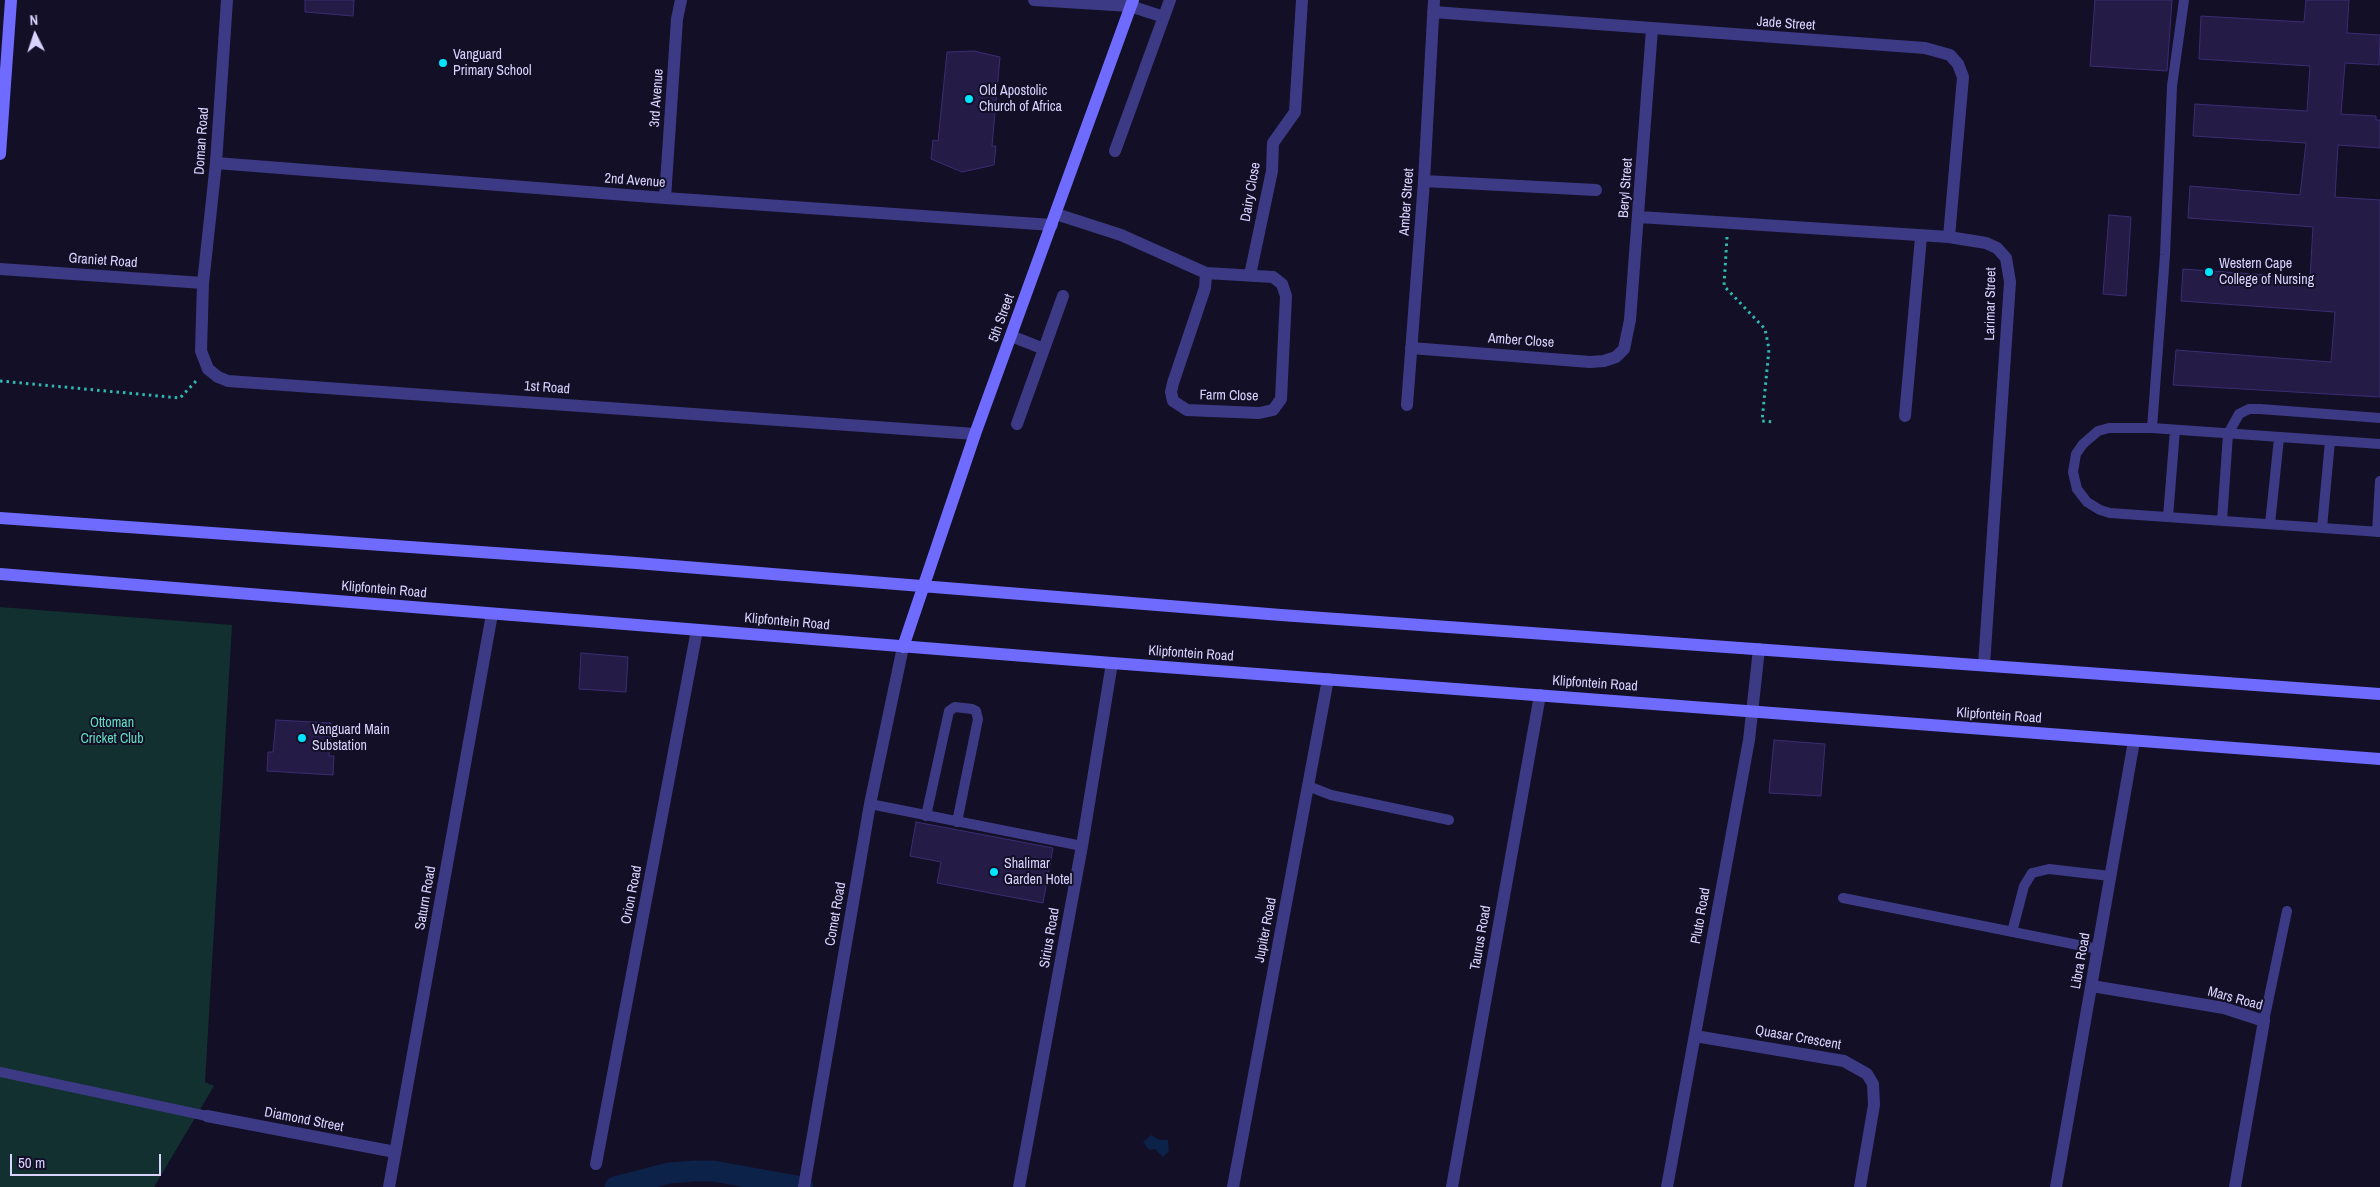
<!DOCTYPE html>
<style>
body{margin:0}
#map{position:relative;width:2380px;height:1187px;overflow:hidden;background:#130f26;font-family:"Archivo Narrow",sans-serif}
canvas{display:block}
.north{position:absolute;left:10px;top:10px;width:50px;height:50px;-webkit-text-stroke:4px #130f26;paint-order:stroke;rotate:356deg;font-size:14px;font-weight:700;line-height:20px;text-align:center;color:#d9d4ff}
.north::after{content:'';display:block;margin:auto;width:18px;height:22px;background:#d9d4ff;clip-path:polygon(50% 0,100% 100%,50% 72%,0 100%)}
.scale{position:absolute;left:10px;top:1154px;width:151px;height:22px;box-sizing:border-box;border:2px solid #d9d4ff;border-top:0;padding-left:6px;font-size:15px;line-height:18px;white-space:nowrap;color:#d9d4ff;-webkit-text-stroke:4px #130f26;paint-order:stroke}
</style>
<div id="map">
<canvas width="2380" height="1187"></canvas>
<div class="north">N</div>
<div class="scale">50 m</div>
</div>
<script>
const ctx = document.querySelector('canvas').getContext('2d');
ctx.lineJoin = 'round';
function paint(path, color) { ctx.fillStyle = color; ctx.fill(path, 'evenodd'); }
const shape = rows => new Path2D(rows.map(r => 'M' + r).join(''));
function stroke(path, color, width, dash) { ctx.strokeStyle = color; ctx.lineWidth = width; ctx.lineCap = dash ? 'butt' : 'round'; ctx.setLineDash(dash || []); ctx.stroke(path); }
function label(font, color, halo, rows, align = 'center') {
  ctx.font = font + ' "Archivo Narrow",sans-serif'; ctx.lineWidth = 4; ctx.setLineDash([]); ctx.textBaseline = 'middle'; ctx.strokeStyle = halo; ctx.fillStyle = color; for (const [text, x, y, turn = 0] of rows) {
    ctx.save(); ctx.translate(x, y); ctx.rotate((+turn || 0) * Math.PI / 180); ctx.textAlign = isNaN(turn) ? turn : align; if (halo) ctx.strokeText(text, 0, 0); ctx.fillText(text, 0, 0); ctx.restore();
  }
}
const green = shape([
 [0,607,232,625,205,1082,214,1086,154,1187,0,1187]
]);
const water = shape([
 [1151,1135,1160,1140,1168,1140,1169,1151,1163,1157,1155,1149,1149,1150,1143,1142]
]);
const canal = shape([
 [615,1187,669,1173,695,1171,713,1171,803,1187]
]);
const building = shape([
 [305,0,354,0,353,16,305,12,305,0],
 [2095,0,2172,0,2167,71,2090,66,2095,0],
 [2306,0,2349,0,2347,33,2380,35,2379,65,2345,63,2341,114,2376,116,2376,120,2380,120,2380,148,2338,145,2335,197,2380,200,2380,397,2173,385,2176,350,2331,362,2335,312,2181,301,2183,269,2310,278,2313,227,2188,218,2190,186,2300,195,2306,143,2193,136,2195,104,2307,111,2310,66,2199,59,2201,16,2304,22,2306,0],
 [974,51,1000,57,992,146,996,146,994,165,962,172,931,159,933,140,938,141,947,52,974,51],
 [2109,215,2131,217,2126,296,2103,294,2109,215],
 [581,653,628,657,626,692,579,689,581,653],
 [276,720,331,723,329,756,334,756,333,775,267,771,268,752,273,752,276,720],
 [1774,740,1825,744,1821,796,1769,793,1774,740],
 [916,822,1053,848,1043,903,937,883,941,862,910,856,916,822]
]);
const path = shape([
 [1727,237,1724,286,1765,329,1769,349,1762,421,1773,422],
 [0,381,180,398,197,380]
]);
const lane = shape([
 [2152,428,2165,255,2172,86,2184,0],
 [2380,444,2152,428,2109,428,2098,431,2083,444,2076,454,2073,472,2077,489,2087,502,2100,510,2110,513,2380,532],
 [2168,517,2175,430],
 [2222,521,2228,434,2239,414,2249,409,2260,409,2380,418],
 [2270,524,2279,438],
 [2322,528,2330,441],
 [2377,532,2380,481],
 [1308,786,1331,795,1449,820],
 [870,804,1082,846],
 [926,816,949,711,955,707,972,709,976,711,978,719,957,822],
 [1843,898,2098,949],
 [2012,932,2024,886,2032,873,2049,869,2110,876],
 [2264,1021,2287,911],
 [0,1072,207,1116]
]);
const street = shape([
 [227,0,216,163,203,283,201,351,208,369,218,377,228,381,975,434],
 [1034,0,1130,6,1164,17],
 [1433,12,1925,48,1950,55,1958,64,1963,77,1949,237],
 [1115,151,1170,0],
 [216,163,665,198,1052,225],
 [1424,181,1596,190],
 [665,198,677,19,681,0],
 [1056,214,1121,235,1206,273,1273,277,1282,284,1286,296,1281,399,1273,410,1259,413,1187,410,1173,401,1171,392,1173,383,1205,288,1206,273],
 [1639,217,1949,237,1986,243,1997,248,2006,258,2010,282,1984,665],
 [0,269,203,283],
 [1250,275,1272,171,1273,143,1295,112,1302,0],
 [1011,336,1044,349],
 [1411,348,1590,362,1604,361,1616,357,1624,349,1630,320,1652,29],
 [1407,405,1424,181,1434,0],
 [1905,416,1921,237],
 [1017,424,1063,296],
 [2092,986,2224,1008,2264,1021,2235,1187],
 [1695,1036,1844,1061,1867,1074,1873,1084,1874,1105,1860,1187],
 [207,1116,395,1152],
 [596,1164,697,630],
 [389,1187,492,614],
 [804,1187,870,804,903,647],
 [1019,1187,1082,846,1112,663],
 [1233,1187,1328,679],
 [1452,1187,1540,695],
 [1667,1187,1749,740,1759,649],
 [2056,1187,2134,741]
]);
const secondary = shape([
 [0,154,11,0],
 [0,518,636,563,1281,615,2380,694],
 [0,574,1112,663,2380,759],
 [903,647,975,434,1133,0]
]);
const markers = [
 [443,63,5,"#00e5ff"],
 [969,99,5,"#00e5ff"],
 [2209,272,5,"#00e5ff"],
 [302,738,5,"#00e5ff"],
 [994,872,5,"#00e5ff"]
];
const streetNames = [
 ["Jade Street",1786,24,4],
 ["3rd Avenue",657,98,-86],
 ["Doman Road",202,141,-86],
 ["2nd Avenue",635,181,4],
 ["Beryl Street",1626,188,-86],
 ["Dairy Close",1251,192,-80],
 ["Amber Street",1407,202,-86],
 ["Graniet Road",103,261,4],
 ["Larimar Street",1991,304,-89],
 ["5th Street",1002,318,-70],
 ["Amber Close",1521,341,4],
 ["1st Road",547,388,4],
 ["Farm Close",1229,396,1],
 ["Klipfontein Road",384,590,5],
 ["Klipfontein Road",787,622,5],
 ["Klipfontein Road",1191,654,4],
 ["Klipfontein Road",1595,684,4],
 ["Klipfontein Road",1999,716,4],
 ["Orion Road",632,895,-79],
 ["Saturn Road",426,898,-80],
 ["Comet Road",836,914,-80],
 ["Pluto Road",1701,916,-80],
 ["Jupiter Road",1266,930,-79],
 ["Sirius Road",1050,938,-80],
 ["Taurus Road",1481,938,-80],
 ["Libra Road",2081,961,-80],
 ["Mars Road",2235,999,15],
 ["Quasar Crescent",1798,1038,10],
 ["Diamond Street",304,1120,11]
];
const poiNames = [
 ["Vanguard",453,55],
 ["Primary School",453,71],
 ["Old Apostolic",979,91],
 ["Church of Africa",979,107],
 ["Western Cape",2219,264],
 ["College of Nursing",2219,280],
 ["Vanguard Main",312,730],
 ["Substation",312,746],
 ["Shalimar",1004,864],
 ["Garden Hotel",1004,880]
];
const parkNames = [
 ["Ottoman",112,723],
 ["Cricket Club",112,739]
];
paint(green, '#12302f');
paint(water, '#0c2248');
stroke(canal, '#0c2248', 21);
paint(building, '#241b47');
stroke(building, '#3b2d73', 1);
stroke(path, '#2fb8b0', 3, [2.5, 4]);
stroke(lane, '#3d3a85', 10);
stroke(street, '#3d3a85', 12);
stroke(secondary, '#6f6bff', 12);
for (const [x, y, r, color] of markers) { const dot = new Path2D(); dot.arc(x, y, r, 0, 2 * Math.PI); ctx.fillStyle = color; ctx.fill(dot); stroke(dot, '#130f26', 2); }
label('14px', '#d9d4ff', '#130f26', streetNames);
label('14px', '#d9d4ff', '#130f26', poiNames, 'left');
label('14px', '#5fe0c0', '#130f26', parkNames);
</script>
